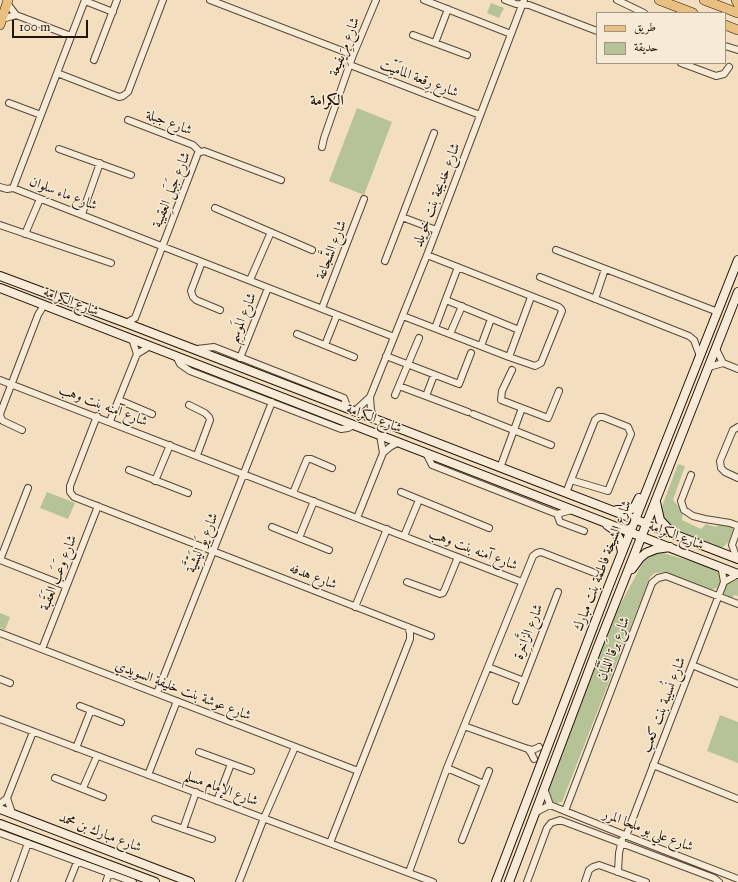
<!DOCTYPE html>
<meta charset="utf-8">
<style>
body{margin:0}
#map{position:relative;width:738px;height:882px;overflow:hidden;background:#f3dfc0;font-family:"IM FELL Great Primer",Amiri,serif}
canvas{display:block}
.legend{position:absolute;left:596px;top:12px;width:130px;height:52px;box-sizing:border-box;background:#f7ead6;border:1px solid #a19484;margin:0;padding:5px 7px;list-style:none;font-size:12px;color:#211408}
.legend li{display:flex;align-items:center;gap:8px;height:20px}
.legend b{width:20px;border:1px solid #a19484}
.scale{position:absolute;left:12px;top:20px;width:76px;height:18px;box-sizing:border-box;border:2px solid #211408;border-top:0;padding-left:5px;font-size:12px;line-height:14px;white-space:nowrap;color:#211408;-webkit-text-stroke:3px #f7ead6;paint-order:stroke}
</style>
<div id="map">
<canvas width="738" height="882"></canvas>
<ul class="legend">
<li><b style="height:5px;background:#eac080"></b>طريق</li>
<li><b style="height:11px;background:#b6c396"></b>حديقة</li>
</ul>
<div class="scale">100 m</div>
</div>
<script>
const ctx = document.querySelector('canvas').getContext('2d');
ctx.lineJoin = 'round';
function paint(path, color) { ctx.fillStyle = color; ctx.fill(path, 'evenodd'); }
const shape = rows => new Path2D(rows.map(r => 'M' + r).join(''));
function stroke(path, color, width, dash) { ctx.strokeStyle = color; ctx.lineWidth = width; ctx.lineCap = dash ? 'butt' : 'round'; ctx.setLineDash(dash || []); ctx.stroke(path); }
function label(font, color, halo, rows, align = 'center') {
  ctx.font = font + ' "IM FELL Great Primer",Amiri,serif'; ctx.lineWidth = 3; ctx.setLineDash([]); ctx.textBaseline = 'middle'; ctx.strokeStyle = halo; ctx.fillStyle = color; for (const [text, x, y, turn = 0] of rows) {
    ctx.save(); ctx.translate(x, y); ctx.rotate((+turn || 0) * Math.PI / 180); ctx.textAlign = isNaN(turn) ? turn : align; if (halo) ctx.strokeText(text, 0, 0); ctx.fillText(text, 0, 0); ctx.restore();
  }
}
const green = shape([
 [491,3,504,8,499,18,487,13],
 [357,108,392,122,364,195,329,181],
 [678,464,685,466,673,500,683,512,682,520,701,529,706,524,715,527,722,524,732,526,733,530,729,542,723,547,717,548,677,530,668,523,663,516,661,509],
 [47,492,75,503,68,519,40,508],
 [659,552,708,566,719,571,720,582,717,588,711,590,664,572,655,573,650,577,562,802,557,803,551,802,545,790,616,612,645,559],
 [734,578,738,578,738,596,734,595,732,599,727,597,724,594,724,589,725,584],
 [0,613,10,617,5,630,0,628],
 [720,715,738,722,738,763,707,751]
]);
const minor = shape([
 [210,0,353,55],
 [424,0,511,34],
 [505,0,516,4,529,5,597,31],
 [617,0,644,13],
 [85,1,113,12],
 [7,3,16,15,71,36],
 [2,19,16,15],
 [413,35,467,55],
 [435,43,448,9],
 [725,46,738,50],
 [94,60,117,0],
 [681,63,716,76,724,74,729,67],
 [350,65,480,115],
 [57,73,119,97,123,96,128,92,163,0],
 [9,103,41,115],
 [128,120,193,145,200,152],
 [322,147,324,138,353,55,376,0],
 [59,149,131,175],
 [0,187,7,189,13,188],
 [13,188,394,337],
 [13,188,85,0],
 [215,208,312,250],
 [82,214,100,163],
 [402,217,436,230],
 [0,225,111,263],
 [25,234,40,199],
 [556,250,718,312],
 [385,261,434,133],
 [202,262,191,291,193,297,196,300,220,310],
 [540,277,689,336,694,340,700,356],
 [250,280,271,232],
 [595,299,605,269],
 [446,300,519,330],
 [322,308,364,199],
 [403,316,509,357,535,366,541,363,562,311,561,309,559,307,427,255],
 [126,323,135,318,198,153,204,151,281,180],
 [435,328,458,267],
 [297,334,354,357],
 [450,334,462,306],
 [132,339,137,354],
 [325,345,337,315],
 [481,346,491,319],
 [197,349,214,347,344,398,348,409],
 [716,349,723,363],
 [176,356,180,364,190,371,341,429,348,428,354,425],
 [386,356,459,384,471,353],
 [509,357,531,297],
 [240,358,268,288],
 [709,367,723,363,738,369],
 [512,370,502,391,501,400,548,418,559,391],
 [0,380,522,582],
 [399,386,468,412],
 [395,395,419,338],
 [426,396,434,375],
 [370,397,371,410,374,419],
 [119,400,152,414],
 [189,405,205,413,209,417,210,420,197,455],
 [355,411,370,397,427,255,524,0],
 [473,414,551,445],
 [97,416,70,486,70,492,74,497,431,636],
 [110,421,137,354,150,346],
 [738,427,733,430,720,461,721,468,725,472,738,478],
 [22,430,3,421,1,418,0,414,38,315,44,305],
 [380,435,383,453,390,447,399,442],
 [426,453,432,465,557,514,572,510],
 [500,468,522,408],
 [129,470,188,493],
 [691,475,681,501,684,510,693,516,705,519,730,523,738,526],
 [155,481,170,445],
 [401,492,489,528],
 [293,493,307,459,311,459,332,468],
 [566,493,571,480,595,420,599,417,603,417,628,427,631,434,608,491,571,480],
 [557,514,560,522,584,531],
 [357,518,383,453],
 [272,527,329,550],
 [404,536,419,500],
 [299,538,314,501],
 [737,559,732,545,738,528],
 [0,560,28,488],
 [0,560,66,586],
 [407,582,440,594,443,593,445,589,458,557],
 [724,582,738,574],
 [355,607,387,529],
 [0,633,358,771],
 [42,649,98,506],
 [692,665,738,684],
 [488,667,524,681],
 [0,679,10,683],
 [157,693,272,402],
 [516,701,558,592],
 [80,706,121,722],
 [0,719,433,882],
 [464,726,528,749,533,750,539,747],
 [76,748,91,710],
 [528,749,531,753,534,759],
 [199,752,251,771],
 [653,765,738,799],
 [447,768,484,784],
 [148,775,177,701],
 [55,778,103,797],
 [83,788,97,756],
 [544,788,550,805,622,834,738,879],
 [7,798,12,813],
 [217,801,231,764],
 [0,804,7,798,33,732],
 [565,811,652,583,658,578,666,576,738,604],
 [534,814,540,810,550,805],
 [155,819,212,839],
 [183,829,196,792],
 [0,833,133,882],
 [626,836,724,582,722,571,720,567],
 [462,840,489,771],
 [330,843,410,639,410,633,408,627],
 [409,872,447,768,533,556,537,553,541,552,595,573],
 [618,872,619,853,622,840],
 [14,882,28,843],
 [69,882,77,862],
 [106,882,109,873],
 [239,882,264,818,295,747],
 [527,882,547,828,551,823,560,820,714,878,719,882],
 [585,882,589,870,593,867,599,865,646,882]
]);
const secondary = shape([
 [0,276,126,323,738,559],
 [0,288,738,574],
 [656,502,660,520,672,533],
 [617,510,630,510,635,506,639,498],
 [607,525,614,530,619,538,622,552],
 [632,569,640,558,646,553,656,549,670,547],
 [0,809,190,882],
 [0,824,155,882],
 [496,882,608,588,738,260],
 [509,882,597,649,738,292]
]);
const primary = shape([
 [659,0,693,13],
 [704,0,738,13],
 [736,0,738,4],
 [0,25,8,0],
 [725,25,738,30]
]);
const streetNames = [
 ["شارع مِرَيفِيعة",345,47,-69],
 ["شارع رِقعة المامَيِّت",419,79,21],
 ["شارع جبلة",169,123,21],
 ["شارع جَبَل العِقيبة",172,190,-68],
 ["شارع ماء سِلوان",63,194,21],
 ["شارع خديجة بنت خويلد",437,195,-69],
 ["شارع الشَّجاعة",332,250,-69],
 ["شارع الكرامة",71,302,21],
 ["شارع المَوسِم",243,318,-68],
 ["شارع آمنه بنت وهب",103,406,21],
 ["شارع الكرامة",374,419,21],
 ["شارع الكرامة",676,536,21],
 ["شارع يَو اليَشِّيَّة",203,543,-68],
 ["شارع آمنه بنت وهب",473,550,21],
 ["شارع الشيخة فاطمة بنت مبارك",603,566,-69],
 ["شارع وَعَب العَقَبة",59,573,-69],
 ["شارع هدفه",313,577,21],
 ["شارع الزَّاخِرة",529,632,-69],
 ["شارع بَرقا اللَّيَّان",614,649,-69],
 ["شارع عوشة بنت خليفة السويدي",183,691,21],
 ["شارع نُسيبة بنت كعب",664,705,-69],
 ["شارع الإمام مسلم",221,789,20],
 ["شارع علي بو ملحا المرر",648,831,21],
 ["شارع مبارك بن محمد",100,833,21]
];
const neighbourhoodNames = [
 ["الكرامة",327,101]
];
paint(green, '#b6c396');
stroke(minor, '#564736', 8);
stroke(secondary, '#211408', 10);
stroke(primary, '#211408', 10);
stroke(minor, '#f7ead6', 6);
stroke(secondary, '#f7ead6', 8);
stroke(primary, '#eac080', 9);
label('14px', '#211408', '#f7ead6', streetNames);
label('bold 15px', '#211408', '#f7ead6', neighbourhoodNames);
</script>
